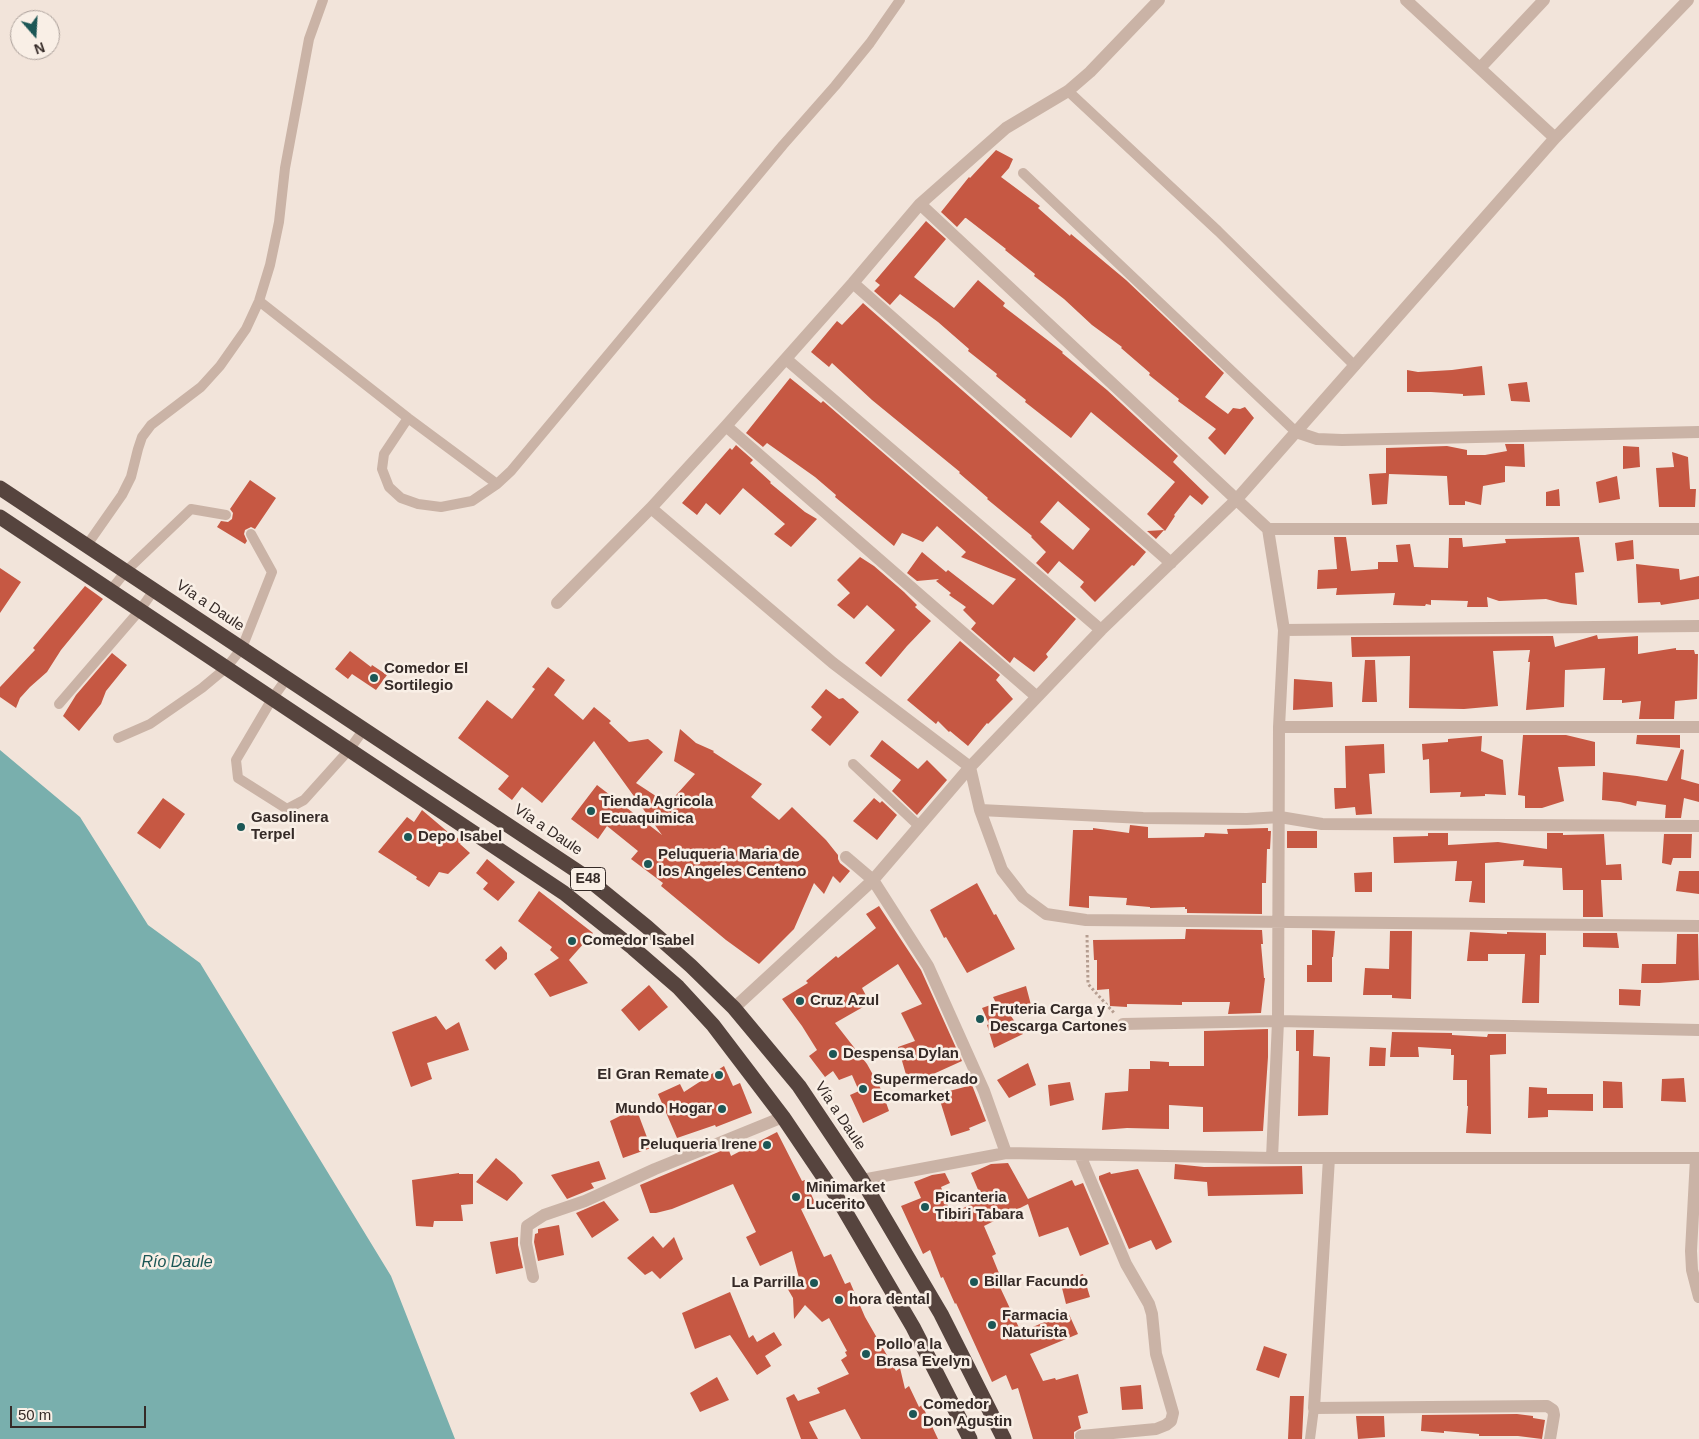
<!DOCTYPE html>
<meta charset="utf-8">
<style>
body{margin:0}
#map{position:relative;width:1699px;height:1439px;overflow:hidden;background:#f2e4da;font-family:Arial,sans-serif}
canvas{display:block}
.north{position:absolute;left:10px;top:10px;width:50px;height:50px;box-sizing:border-box;background:#f9efe6;border:1px solid #aba09a;border-radius:50%;rotate:161deg;font-size:14px;font-weight:700;line-height:20px;text-align:center;color:#352a27}
.north::after{content:'';display:block;margin:auto;width:18px;height:22px;background:#1c5756;clip-path:polygon(50% 0,100% 100%,50% 72%,0 100%)}
.scale{position:absolute;left:10px;top:1406px;width:136px;height:22px;box-sizing:border-box;border:2px solid #352a27;border-top:0;padding-left:6px;font-size:15px;line-height:18px;white-space:nowrap;color:#352a27;-webkit-text-stroke:4px #f9efe6;paint-order:stroke}
</style>
<div id="map">
<canvas width="1699" height="1439"></canvas>
<div class="north">N</div>
<div class="scale">50 m</div>
</div>
<script>
const ctx = document.querySelector('canvas').getContext('2d');
ctx.lineJoin = 'round';
function paint(path, color) { ctx.fillStyle = color; ctx.fill(path, 'evenodd'); }
const shape = rows => new Path2D(rows.map(r => 'M' + r).join(''));
function stroke(path, color, width, dash) { ctx.strokeStyle = color; ctx.lineWidth = width; ctx.lineCap = dash ? 'butt' : 'round'; ctx.setLineDash(dash || []); ctx.stroke(path); }
function label(font, color, halo, rows, align = 'center') {
  ctx.font = font + ' Arial,sans-serif'; ctx.lineWidth = 5; ctx.setLineDash([]); ctx.textBaseline = 'middle'; ctx.strokeStyle = halo; ctx.fillStyle = color; for (const [text, x, y, turn = 0] of rows) {
    ctx.save(); ctx.translate(x, y); ctx.rotate((+turn || 0) * Math.PI / 180); ctx.textAlign = isNaN(turn) ? turn : align; if (halo) ctx.strokeText(text, 0, 0); ctx.fillText(text, 0, 0); ctx.restore();
  }
}
const water = shape([
 [0,750,80,817,148,925,200,963,391,1276,455,1439,0,1439]
]);
const building = shape([
 [996,150,1013,159,1009,168,1001,177,1040,206,1038,208,1070,236,1071,234,1126,280,1224,373,1205,397,1228,414,1233,408,1240,409,1245,407,1254,418,1225,455,1208,438,1216,429,1178,401,1179,399,1149,375,1150,373,1121,348,1122,347,1092,325,1064,299,1034,276,1035,274,1005,250,1006,249,966,218,965,218,957,227,941,212,969,177,970,178],
 [926,221,946,239,914,277,954,308,978,280,1005,303,1003,306,1063,352,1062,353,1107,390,1178,456,1173,462,1209,497,1202,505,1190,495,1174,515,1175,516,1165,531,1164,530,1156,539,1147,531,1164,530,1147,514,1175,482,1091,412,1071,438,1025,402,1026,400,996,376,997,374,968,351,969,349,938,322,900,294,890,305,874,291,880,285,875,281],
 [863,303,1146,552,1134,566,1132,565,1095,602,1080,587,1084,582,1059,561,1048,574,1036,563,1046,552,1031,537,1032,536,987,499,988,498,959,473,960,472,872,400,832,363,829,367,811,352,837,321,842,325],
 [1058,501,1090,529,1073,550,1040,522],
 [1482,366,1485,395,1463,396,1463,394,1431,392,1407,392,1407,370,1418,372,1452,370],
 [790,378,821,403,823,401,1076,619,1046,654,1048,657,1034,672,1014,657,1010,663,971,629,976,623,963,610,966,607,949,595,951,593,936,581,939,579,917,581,907,573,922,552,946,572,948,570,993,605,1016,579,961,557,966,552,937,526,923,542,902,533,894,546,835,497,836,495,815,477,767,443,763,447,746,433],
 [1527,382,1530,402,1511,401,1508,384],
 [1505,444,1524,444,1525,467,1505,466,1505,482,1483,486,1481,505,1465,501,1465,505,1449,505,1447,476,1389,474,1387,504,1372,505,1369,474,1386,473,1386,448,1447,446,1467,450,1467,455,1485,455,1507,451],
 [736,445,753,460,750,463,771,482,770,483,805,512,817,519,791,547,774,534,785,524,743,488,720,515,706,503,697,515,682,503,730,448,732,450],
 [1623,446,1639,447,1640,467,1623,469],
 [1672,452,1688,457,1690,489,1696,489,1695,507,1659,507,1656,468,1674,467],
 [1617,476,1620,499,1599,503,1596,482],
 [250,480,276,498,255,529,251,527,245,530,244,534,247,541,245,544,217,527,221,521,228,522,232,519,233,513,230,509],
 [1559,489,1560,506,1546,506,1546,492],
 [1334,537,1346,537,1351,571,1378,569,1378,562,1398,562,1396,545,1410,544,1414,567,1448,568,1449,538,1462,538,1463,547,1506,543,1505,539,1579,537,1584,572,1575,573,1577,605,1561,603,1546,599,1499,601,1487,597,1488,607,1467,607,1468,601,1431,600,1431,605,1426,604,1425,606,1393,605,1395,593,1336,595,1337,588,1317,589,1318,570,1337,569],
 [1633,540,1634,559,1617,561,1615,543],
 [860,557,874,566,904,592,917,605,915,607,931,621,907,646,881,677,865,663,895,630,867,605,854,619,837,605,850,593,837,580],
 [1636,564,1679,569,1680,580,1699,576,1699,599,1661,605,1660,602,1638,603],
 [0,568,21,582,0,613],
 [85,586,103,599,61,650,47,672,30,687,20,698,16,708,0,697,0,687,35,650,33,648],
 [1597,635,1598,639,1638,636,1638,654,1676,648,1676,650,1694,650,1695,654,1698,654,1697,699,1675,701,1674,719,1639,719,1641,701,1622,703,1622,700,1603,700,1605,668,1565,670,1564,707,1526,710,1530,662,1528,662,1530,650,1493,651,1498,706,1464,709,1409,708,1410,656,1352,657,1351,637,1553,636,1555,647],
 [960,641,1000,675,996,680,1013,699,988,724,987,723,968,746,950,731,949,732,938,721,936,724,907,700],
 [350,651,371,667,372,665,387,675,376,690,352,674,348,679,335,669],
 [112,653,127,665,106,691,101,704,79,731,63,716,76,695],
 [1365,660,1375,660,1377,702,1362,702],
 [548,667,565,680,554,695,583,720,594,707,611,721,609,723,629,742,648,739,663,752,636,783,668,804,695,774,674,761,680,729,696,743,714,751,713,752,762,784,751,797,779,820,792,807,826,840,838,855,838,859,840,863,850,871,840,883,833,876,824,894,814,883,794,929,759,964,726,940,661,886,663,883,631,859,638,851,607,826,598,839,571,819,597,785,662,835,594,741,542,803,522,787,512,800,498,789,509,776,458,738,487,700,512,719,535,689,532,687],
 [1294,679,1332,682,1333,707,1293,710],
 [826,689,839,699,843,698,859,712,830,746,811,730,822,717,811,707],
 [1523,735,1566,735,1595,742,1595,766,1558,767,1564,801,1542,808,1525,808,1525,796,1518,795],
 [1637,735,1680,735,1680,748,1636,744],
 [1482,736,1481,751,1503,760,1506,795,1485,794,1485,796,1460,797,1461,792,1430,793,1429,759,1423,760,1422,744,1448,742,1448,739],
 [882,740,918,769,927,760,947,780,917,815,892,791,901,780,870,756],
 [1384,744,1385,773,1369,774,1372,814,1356,815,1355,807,1335,809,1334,788,1346,788,1345,746],
 [1681,749,1684,750,1681,779,1699,784,1699,802,1684,798,1681,818,1665,818,1666,805,1637,801,1636,806,1620,802,1602,800,1603,772,1637,776,1667,781],
 [163,798,185,814,160,849,137,833],
 [874,798,880,803,882,801,897,815,877,840,853,821],
 [422,810,449,833,450,831,462,842,460,844,470,853,448,874,439,872,429,887,416,879,417,877,378,852,407,817,414,822],
 [1130,825,1148,827,1148,838,1204,837,1205,833,1228,834,1227,829,1268,828,1268,831,1271,831,1270,849,1267,849,1266,883,1262,883,1262,914,1187,913,1187,909,1185,909,1185,907,1150,908,1150,907,1126,905,1127,898,1089,896,1089,908,1069,906,1073,830,1093,830,1093,828,1129,833],
 [1287,831,1317,831,1317,848,1287,848],
 [1428,833,1448,833,1448,845,1498,842,1547,849,1547,833,1563,833,1563,835,1604,834,1606,865,1621,864,1622,880,1601,880,1603,917,1583,917,1583,890,1563,890,1562,868,1523,866,1524,860,1485,863,1485,903,1469,902,1472,881,1455,881,1457,861,1394,863,1393,837,1428,836],
 [1664,834,1692,834,1691,858,1673,858,1671,865,1662,863],
 [487,859,515,882,498,901,483,889,488,883,476,873],
 [1679,871,1699,871,1699,894,1676,891],
 [1372,872,1372,892,1355,892,1354,873],
 [977,883,994,915,996,914,1015,949,967,973,946,937,944,938,930,910],
 [539,891,593,933,569,960,588,983,550,997,534,974,559,958,550,950,552,947,518,921],
 [879,906,921,970,962,1061,909,1085,898,1047,915,1041,901,1013,922,1004,898,964,862,988,870,1003,835,1023,867,1064,882,1091,889,1111,863,1123,850,1095,859,1091,852,1075,839,1080,833,1071,825,1077,809,1056,817,1050,802,1026,782,999,808,983,806,981,836,956,838,958,876,928,866,914],
 [1186,929,1262,930,1263,944,1261,944,1264,978,1265,978,1261,1013,1228,1014,1230,1002,1182,1002,1182,1005,1127,1004,1127,1007,1110,1006,1109,989,1097,990,1097,960,1094,960,1093,940,1185,939],
 [1312,930,1335,931,1333,957,1332,957,1332,982,1307,982,1307,965,1312,965],
 [1390,931,1412,931,1411,999,1392,998,1392,995,1363,995,1365,968,1389,969],
 [1470,932,1507,934,1507,932,1546,933,1546,955,1540,955,1539,1003,1522,1003,1525,954,1488,954,1488,961,1467,961],
 [1583,933,1617,933,1619,948,1583,947],
 [1677,934,1698,934,1699,980,1659,983,1641,983,1642,964,1676,964],
 [501,946,507,953,507,959,495,970,485,960],
 [649,985,668,1007,639,1031,621,1010],
 [1026,986,1031,1005,1009,1013,1023,1034,994,1048,987,1025,989,1024,982,1008,996,1003,993,997],
 [1619,989,1641,990,1640,1006,1619,1005],
 [436,1016,446,1030,459,1022,469,1050,427,1063,432,1079,411,1087,392,1032],
 [1268,1029,1268,1057,1263,1131,1203,1132,1203,1107,1169,1105,1169,1129,1127,1128,1102,1130,1105,1093,1128,1091,1129,1069,1150,1069,1150,1061,1169,1062,1169,1066,1204,1066,1204,1031],
 [1296,1030,1314,1030,1313,1056,1330,1057,1328,1115,1298,1116,1299,1051,1296,1051],
 [1392,1032,1452,1033,1452,1035,1487,1037,1488,1034,1506,1034,1506,1054,1490,1055,1491,1134,1466,1133,1468,1106,1467,1106,1467,1080,1453,1080,1454,1055,1451,1055,1451,1049,1418,1047,1419,1057,1390,1057],
 [1370,1047,1386,1048,1385,1066,1369,1066],
 [1028,1063,1036,1085,1009,1098,997,1080],
 [724,1066,733,1086,740,1083,752,1113,716,1127,715,1125,677,1138,658,1094,680,1084,684,1092],
 [1684,1078,1686,1102,1661,1101,1662,1079],
 [1603,1081,1622,1082,1623,1108,1603,1108],
 [1070,1082,1074,1100,1050,1106,1048,1085],
 [972,1085,986,1121,969,1128,970,1130,951,1136,938,1094],
 [1529,1087,1547,1088,1547,1094,1593,1094,1593,1111,1548,1110,1548,1117,1528,1118],
 [636,1108,651,1148,623,1158,610,1121],
 [777,1132,802,1181,805,1180,815,1203,801,1209,824,1257,831,1254,845,1284,850,1282,865,1317,896,1371,900,1368,905,1389,909,1386,919,1407,922,1405,938,1439,861,1439,845,1409,809,1422,818,1439,801,1439,786,1398,794,1394,798,1401,820,1393,817,1388,849,1374,841,1360,847,1356,845,1352,847,1351,829,1318,822,1322,805,1305,794,1319,793,1298,786,1286,799,1278,792,1251,760,1266,746,1237,756,1232,733,1184,672,1209,656,1213,650,1213,640,1185,728,1148,731,1156],
 [496,1158,515,1174,523,1183,507,1201,476,1182],
 [599,1161,606,1179,591,1183,594,1188,567,1199,551,1175],
 [1008,1163,1028,1199,1072,1180,1075,1186,1083,1183,1109,1244,1080,1256,1068,1227,1039,1237,1028,1204,984,1226,996,1254,992,1256,1003,1283,999,1285,1021,1332,1068,1312,1078,1334,1030,1354,1043,1381,1055,1378,1056,1380,1078,1374,1088,1413,1078,1416,1081,1428,1074,1432,1074,1439,1033,1439,1018,1388,1012,1390,1006,1375,992,1382,956,1303,955,1304,943,1277,941,1278,930,1250,923,1254,901,1206,921,1198,914,1182,932,1175,945,1173,950,1183,941,1187,951,1214,982,1199,971,1173,991,1164],
 [1175,1164,1204,1167,1302,1166,1303,1194,1208,1196,1207,1182,1174,1179],
 [1138,1169,1172,1242,1156,1250,1151,1240,1129,1249,1099,1179,1099,1176,1110,1172,1111,1174],
 [459,1173,459,1174,473,1174,473,1204,461,1205,463,1221,434,1221,433,1227,416,1226,412,1180],
 [604,1201,619,1220,592,1238,576,1213],
 [559,1225,564,1255,538,1261,534,1242,535,1234,538,1233,538,1229],
 [653,1236,663,1248,674,1237,683,1259,660,1279,652,1271,645,1275,627,1258],
 [518,1237,518,1245,523,1268,496,1274,490,1242],
 [1083,1274,1090,1297,1066,1304,1060,1280],
 [730,1292,749,1338,753,1335,757,1342,774,1332,782,1345,765,1356,771,1366,757,1375,730,1335,695,1349,682,1313],
 [1264,1346,1287,1354,1279,1378,1256,1370],
 [717,1377,729,1400,700,1412,690,1393],
 [1141,1385,1143,1409,1122,1410,1120,1387],
 [1290,1396,1304,1396,1302,1439,1288,1439],
 [1517,1414,1533,1416,1533,1418,1545,1420,1542,1439,1518,1436,1479,1436,1479,1434,1444,1431,1444,1433,1421,1431,1422,1415],
 [1356,1416,1384,1416,1385,1437,1358,1439]
]);
const path = shape([
 [1087,935,1088,984,1115,1014]
]);
const lane = shape([
 [1068,91,1218,231,1355,366],
 [1023,173,1296,432],
 [259,301,408,418,497,484],
 [408,418,384,454,382,469,389,487,401,498,418,504,441,507,472,501,497,484,511,471,783,145,835,86,870,43,900,0],
 [87,545,122,495,131,477,138,449,142,437,151,425,201,387,220,366,246,329,259,301,270,265,279,222,285,168,309,39,323,0],
 [110,591,126,571,191,509,226,515],
 [287,678,272,699,236,760,238,778,287,809,304,800,349,750,364,729],
 [59,704,140,610,154,590],
 [118,738,150,724,202,688,226,668,242,648,272,572,251,534],
 [853,764,919,826],
 [1310,1439,1314,1408]
]);
const street = shape([
 [1406,0,1555,138],
 [1480,68,1544,0],
 [920,204,1268,529,1284,630,1279,727,1278,1021,1272,1158],
 [853,283,1171,563],
 [786,359,1101,630],
 [726,426,1037,697],
 [1296,432,1317,439,1342,440,1699,432],
 [651,508,833,663,970,767,980,810,1002,870,1023,897,1046,914,1086,920,1699,926],
 [1268,529,1699,529],
 [557,603,651,508,726,426,853,283,920,204,1006,128,1068,91,1090,72,1159,0],
 [1284,630,1699,626],
 [1279,727,1699,727],
 [980,810,1143,818,1247,819,1280,817,1322,824,1699,826],
 [846,857,873,880,928,966,984,1091,1006,1153],
 [734,1008,873,880,970,767,1037,697,1101,630,1236,500,1555,138,1688,0],
 [1123,1024,1278,1021,1699,1030],
 [1080,1155,1126,1264,1149,1304,1152,1314,1156,1354,1173,1413,1171,1421,1166,1425,1156,1429,1081,1436],
 [1329,1158,1314,1408,1547,1406,1553,1410,1554,1415,1550,1439],
 [1696,1158,1691,1251,1692,1270,1699,1297],
 [862,1180,1006,1153,1272,1158,1699,1158],
 [533,1277,526,1243,527,1226,544,1215,585,1201,655,1169,783,1117]
]);
const highway = shape([
 [0,488,583,875,647,927,691,966,734,1008,799,1086,862,1180,941,1314,1004,1439],
 [0,517,564,893,633,948,678,987,713,1025,783,1117,835,1194,913,1327,970,1439]
]);
const markers = [
 [374,678,5,"#1c5756"],
 [591,811,5,"#1c5756"],
 [241,827,5,"#1c5756"],
 [408,837,5,"#1c5756"],
 [648,864,5,"#1c5756"],
 [572,941,5,"#1c5756"],
 [800,1001,5,"#1c5756"],
 [980,1019,5,"#1c5756"],
 [833,1054,5,"#1c5756"],
 [719,1075,5,"#1c5756"],
 [863,1089,5,"#1c5756"],
 [722,1109,5,"#1c5756"],
 [767,1145,5,"#1c5756"],
 [796,1197,5,"#1c5756"],
 [925,1207,5,"#1c5756"],
 [974,1282,5,"#1c5756"],
 [814,1283,5,"#1c5756"],
 [839,1300,5,"#1c5756"],
 [992,1325,5,"#1c5756"],
 [866,1354,5,"#1c5756"],
 [913,1414,5,"#1c5756"]
];
const shields = [
 [588,879,35]
];
const shieldNames = [
 ["E48",588,879]
];
const streetNames = [
 ["Vía a Daule",210,606,34],
 ["Vía a Daule",548,830,34],
 ["Vía a Daule",840,1116,56]
];
const poiNames = [
 ["Comedor El",384,669],
 ["Sortilegio",384,686],
 ["Tienda Agricola",601,802],
 ["Ecuaquimica",601,819],
 ["Gasolinera",251,818],
 ["Terpel",251,835],
 ["Depo Isabel",418,837],
 ["Peluqueria Maria de",658,855],
 ["los Angeles Centeno",658,872],
 ["Comedor Isabel",582,941],
 ["Cruz Azul",810,1001],
 ["Fruteria Carga y",990,1010],
 ["Descarga Cartones",990,1027],
 ["Despensa Dylan",843,1054],
 ["El Gran Remate",709,1075,"right"],
 ["Supermercado",873,1080],
 ["Ecomarket",873,1097],
 ["Mundo Hogar",712,1109,"right"],
 ["Peluqueria Irene",757,1145,"right"],
 ["Minimarket",806,1188],
 ["Lucerito",806,1205],
 ["Picanteria",935,1198],
 ["Tibiri Tabara",935,1215],
 ["Billar Facundo",984,1282],
 ["La Parrilla",804,1283,"right"],
 ["hora dental",849,1300],
 ["Farmacia",1002,1316],
 ["Naturista",1002,1333],
 ["Pollo a la",876,1345],
 ["Brasa Evelyn",876,1362],
 ["Comedor",923,1405],
 ["Don Agustin",923,1422]
];
const waterNames = [
 ["Río Daule",177,1263]
];
paint(water, '#79afad');
paint(building, '#c65843');
stroke(path, '#b59d90', 3, [2.5, 2.5]);
stroke(lane, '#cab3a6', 10);
stroke(street, '#cab3a6', 12);
stroke(highway, '#56443e', 15);
for (const [x, y, r, color] of markers) { const dot = new Path2D(); dot.arc(x, y, r, 0, 2 * Math.PI); ctx.fillStyle = color; ctx.fill(dot); stroke(dot, '#f9efe6', 2); }
for (const [x, y, w] of shields) { const box = new Path2D(); box.roundRect(x - w / 2, y - 11.5, w, 23, 4); ctx.fillStyle = '#f9efe6'; ctx.fill(box); stroke(box, '#352a27', 1); }
label('bold 14px', '#352a27', null, shieldNames);
label('15px', '#352a27', '#f9efe6', streetNames);
label('bold 15px', '#352a27', '#f9efe6', poiNames, 'left');
label('italic 16px', '#1c5756', '#f9efe6', waterNames);
</script>
